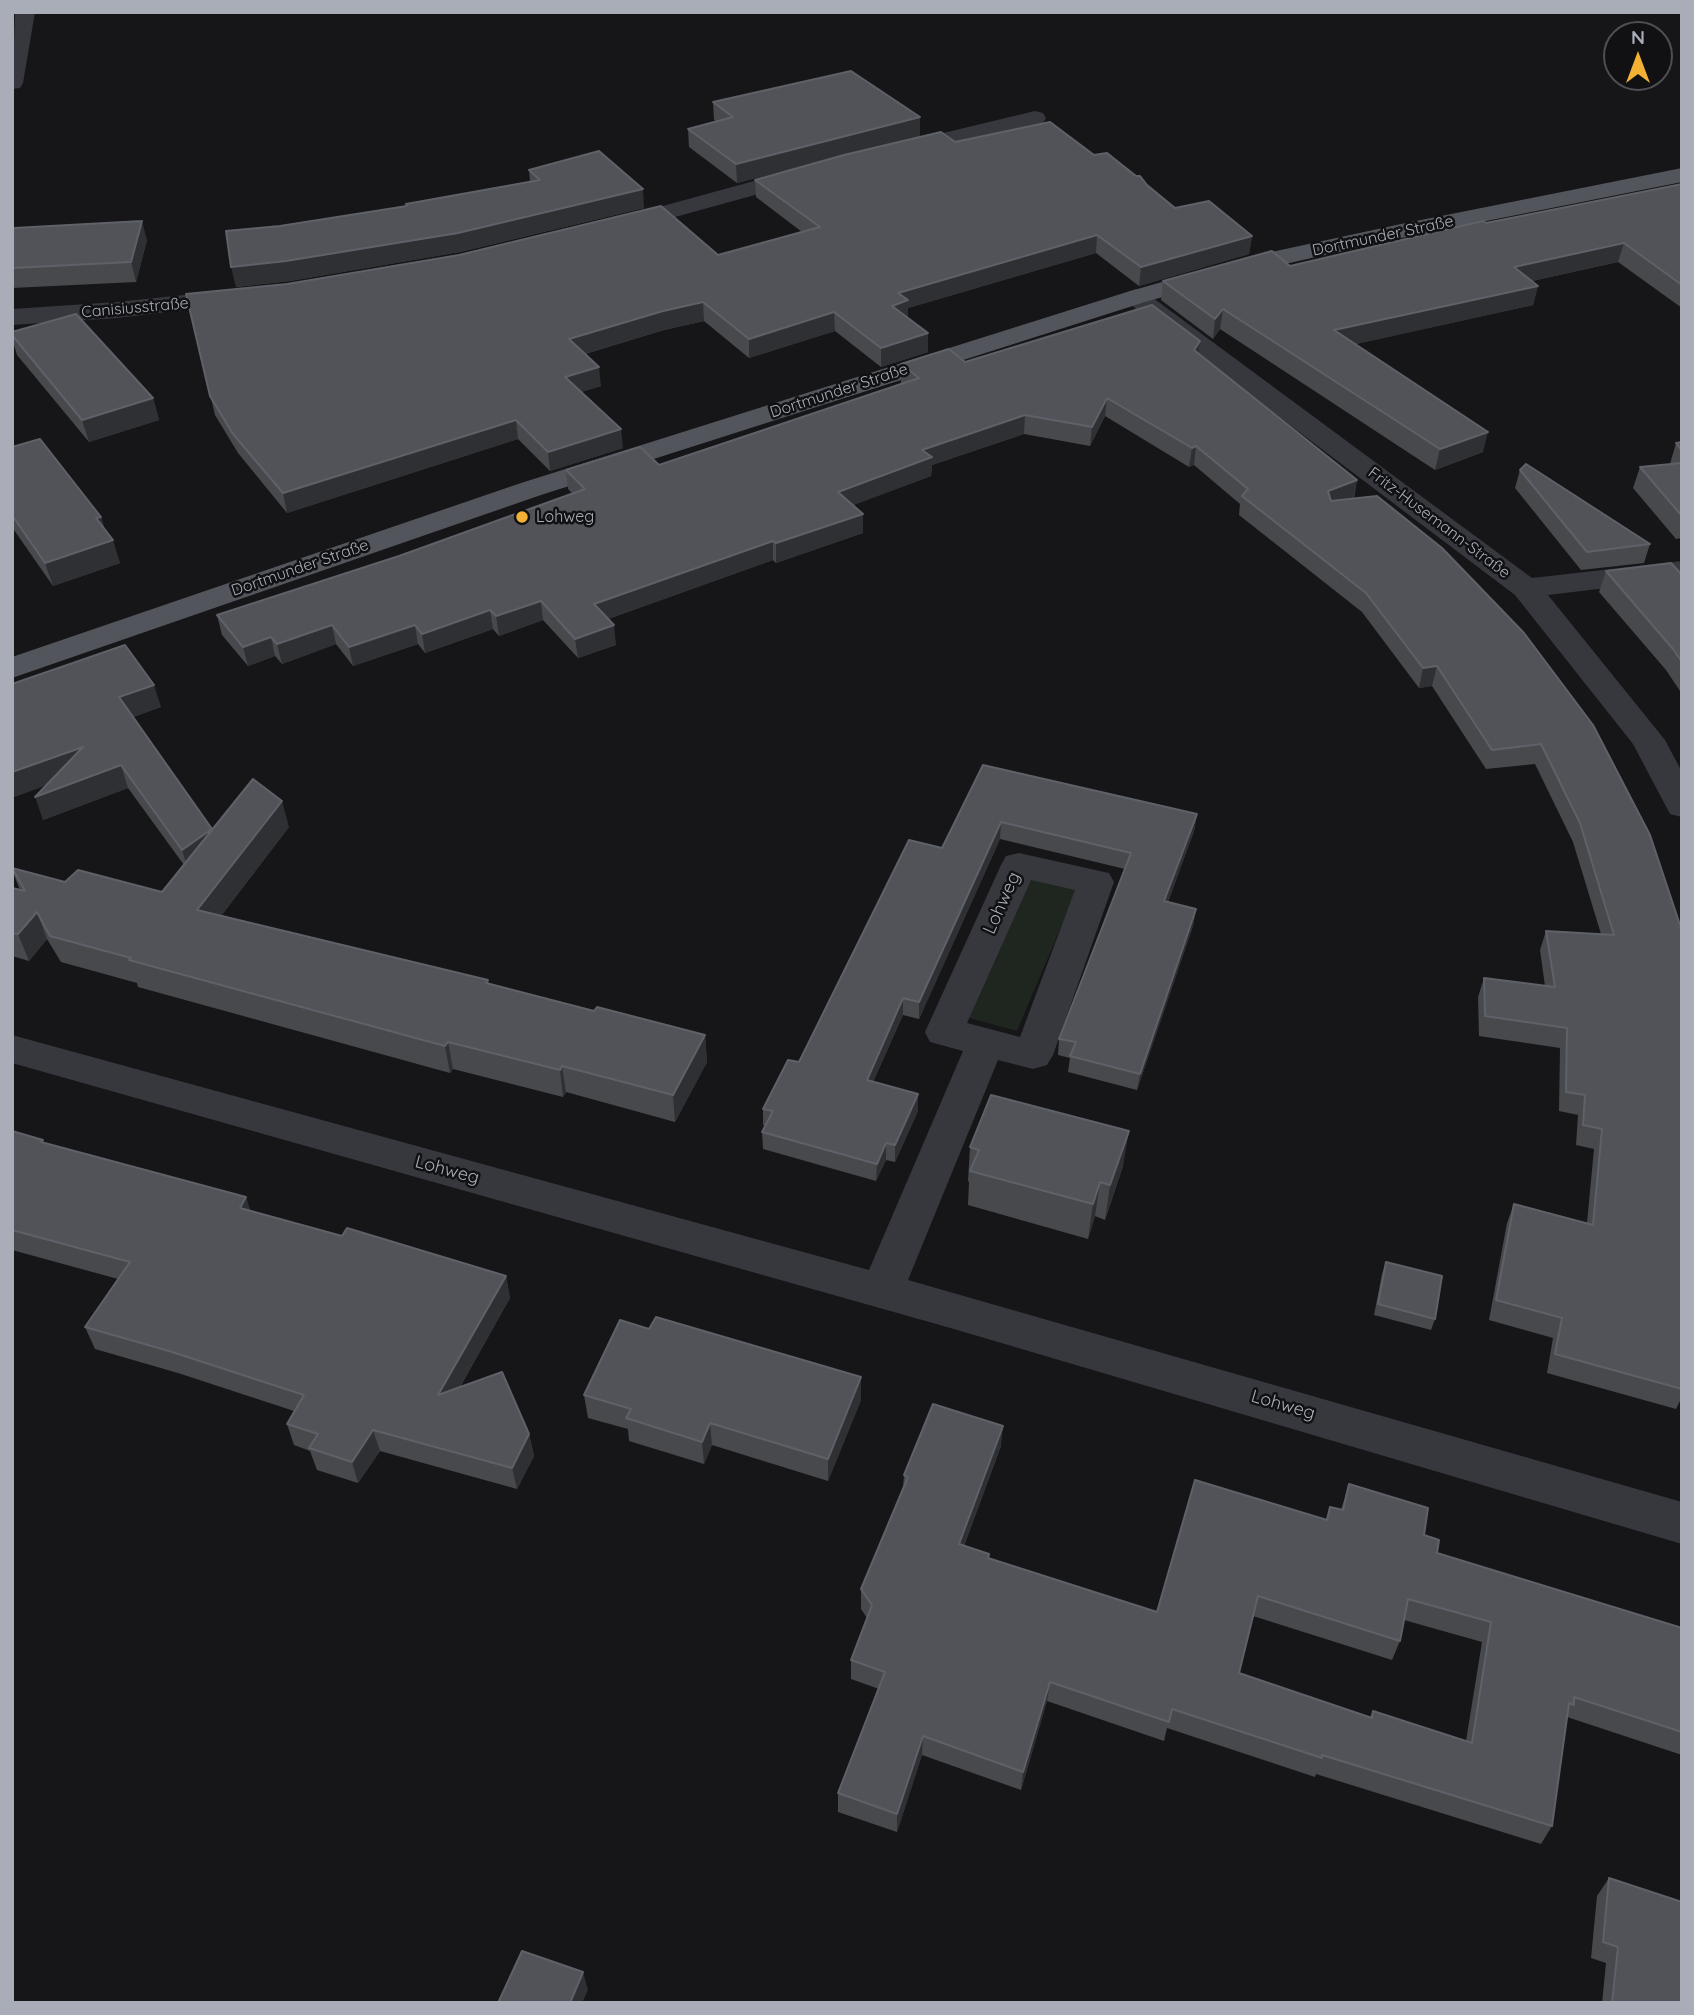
<!DOCTYPE html>
<meta charset="utf-8">
<style>
body{margin:0}
#map{position:relative;width:1694px;height:2015px;overflow:hidden;background:#161618;font-family:Quicksand,sans-serif}
canvas{display:block}
.frame{position:absolute;inset:0;border:14px solid #a8adb8;pointer-events:none}
.north{position:absolute;left:1603px;top:21px;width:70px;height:70px;box-sizing:border-box;background:#111113;border:2px solid #4d4f55;border-radius:50%;rotate:0deg;font-size:19px;font-weight:700;line-height:28px;text-align:center;color:#a8adb8}
.north::after{content:'';display:block;margin:auto;width:24px;height:32px;background:#f2b134;clip-path:polygon(50% 0,100% 100%,50% 72%,0 100%)}
</style>
<div id="map">
<canvas width="1694" height="2015"></canvas>
<div class="frame"></div>
<div class="north">N</div>
</div>
<script>
const ctx = document.querySelector('canvas').getContext('2d');
ctx.lineJoin = 'round';
function paint(path, color) { ctx.fillStyle = color; ctx.fill(path, 'evenodd'); }
const shape = rows => new Path2D(rows.map(r => 'M' + r).join(''));
function stroke(path, color, width, dash) { ctx.strokeStyle = color; ctx.lineWidth = width; ctx.lineCap = dash ? 'butt' : 'round'; ctx.setLineDash(dash || []); ctx.stroke(path); }
function label(font, color, halo, rows, align = 'center') {
  ctx.font = font + ' Quicksand,sans-serif'; ctx.lineWidth = 5; ctx.setLineDash([]); ctx.textBaseline = 'middle'; ctx.strokeStyle = halo; ctx.fillStyle = color; for (const [text, x, y, turn = 0] of rows) {
    ctx.save(); ctx.translate(x, y); ctx.rotate((+turn || 0) * Math.PI / 180); ctx.textAlign = isNaN(turn) ? turn : align; if (halo) ctx.strokeText(text, 0, 0); ctx.fillText(text, 0, 0); ctx.restore();
  }
}
const green = shape([
 [1028,878,1077,889,1017,1031,969,1018]
]);
const minor = shape([
 [15,12,35,12,23,83,20,88,12,89,15,12],
 [1035,111,1043,113,1046,118,1043,123,901,157,893,155,889,150,893,145,1035,111],
 [805,167,813,169,817,174,813,179,617,233,608,231,605,226,608,221,805,167],
 [242,289,251,292,255,297,251,302,117,318,12,325,12,309,117,302,242,289],
 [1136,289,1145,292,1532,578,1682,561,1682,579,1548,595,1665,740,1682,772,1682,817,1670,814,1633,744,1515,595,1127,302,1123,297,1127,292,1136,289],
 [1019,853,1109,873,1114,882,1053,1055,1047,1065,1033,1069,998,1060,908,1280,1682,1502,1682,1544,954,1329,12,1063,12,1035,869,1270,963,1051,930,1042,925,1032,1001,865,1006,856,1019,853],
 [1031,880,1075,890,1020,1037,967,1023,1031,880]
]);
const major = shape([
 [1682,168,1682,182,1401,238,1258,270,1145,302,541,495,12,678,12,657,521,483,1127,292,1253,256,1401,224,1682,168]
]);
const wall = shape([
 [713,102,920,117,920,136,857,152,955,142,1094,155,1147,185,1175,208,1252,236,1249,254,1139,286,1096,253,908,308,908,318,928,352,881,367,835,331,749,358,704,321,664,330,585,354,601,386,581,392,623,448,550,471,518,439,287,513,238,453,215,415,186,294,718,255,802,232,756,197,755,180,828,159,737,183,689,147,688,129,716,121,714,120],
 [529,170,644,208,460,252,290,281,236,287,280,226,406,206,530,182],
 [1682,184,1682,308,1618,262,1532,281,1538,286,1533,305,1355,344,1483,452,1435,470,1220,329,1213,339,1161,300,1163,281,1290,266,1486,223],
 [12,233,147,240,136,282,12,288],
 [12,332,153,398,159,420,89,442,17,355,12,339],
 [1199,354,1357,480,1354,498,1377,496,1682,931,1682,1397,1676,1409,1547,1373,1553,1338,1489,1320,1507,1223,1514,1204,1587,1223,1594,1149,1576,1145,1578,1115,1559,1111,1560,1048,1479,1036,1478,997,1484,978,1545,986,1540,950,1546,931,1601,934,1573,842,1535,764,1486,769,1432,686,1419,688,1362,612,1239,515,1240,504,1194,465,1189,467,1105,416,1090,446,1024,434,932,465,931,476,853,505,863,514,863,533,776,563,773,560,608,619,616,645,578,658,543,620,499,636,493,629,425,653,418,644,353,666,336,644,282,664,275,656,248,666,222,635,217,615,399,556,573,494,568,489,566,470,659,465,685,458,902,384,901,383,901,364],
 [1682,442,1682,538,1676,539,1633,488,1640,467,1670,464,1676,443],
 [12,447,101,517,105,530,120,563,53,586,14,530,12,531],
 [1520,470,1650,544,1644,563,1581,570,1515,488],
 [1606,571,1682,575,1682,694,1666,670,1599,592],
 [12,684,161,707,133,717,212,830,289,827,221,916,488,980,489,984,594,1011,705,1035,707,1062,675,1122,566,1092,563,1097,453,1069,450,1073,138,987,137,983,61,962,47,939,29,961,12,956,12,888,20,890,12,870,65,882,162,892,184,865,128,788,43,820,46,785],
 [983,765,1197,814,1194,831,1168,902,1196,909,1193,926,1137,1090,1068,1072,1070,1058,1058,1055,1059,1039,1125,869,1000,839,919,1019,903,1015,873,1082,918,1111,895,1162,886,1160,876,1181,763,1149,762,1132,765,1126,763,1125,763,1109,799,1062,942,848],
 [12,1131,44,1143,251,1211,342,1236,506,1276,510,1298,460,1387,529,1434,534,1456,517,1489,380,1451,358,1483,317,1470,310,1451,294,1445,287,1424,294,1411,178,1373,95,1349,85,1327,118,1279,12,1250],
 [970,1147,1123,1166,1105,1220,1095,1216,1088,1239,968,1205,969,1182,968,1181],
 [1386,1262,1435,1319,1431,1330,1374,1315,1382,1274],
 [584,1395,861,1400,828,1481,712,1445,704,1464,629,1441,628,1429,588,1418],
 [1001,1446,964,1546,989,1558,1157,1612,1326,1519,1330,1507,1341,1510,1349,1484,1424,1535,1437,1553,1682,1628,1682,1755,1567,1717,1552,1826,1541,1844,1316,1774,1315,1777,1167,1728,1164,1741,1047,1701,1021,1790,922,1755,897,1832,838,1812,838,1793,879,1689,851,1679,851,1660,867,1618,861,1609,861,1589,903,1488,904,1475],
 [1253,1616,1392,1660,1400,1641,1404,1620,1482,1642,1466,1741,1373,1711,1370,1717,1239,1673],
 [1609,1878,1682,2003,1602,2003,1606,1963,1591,1958,1597,1896]
]);
const shadedWall = shape([
 [920,117,920,136,737,183,736,164],
 [643,189,644,208,460,252,290,281,236,287,231,267],
 [142,221,147,240,136,282,131,262],
 [1097,235,1096,253,908,308,908,319,892,306,898,293],
 [1252,236,1249,254,1139,286,1141,267],
 [1624,243,1618,262,1509,286,1514,267],
 [1538,286,1533,305,1330,350,1334,330],
 [703,302,704,321,664,330,570,358,569,339,663,311],
 [1223,309,1220,329,1213,339,1215,319],
 [834,312,835,331,749,358,749,339],
 [928,333,928,352,881,367,881,348],
 [1200,341,1198,359,1194,350],
 [599,367,601,386,567,396,565,377],
 [153,398,159,420,89,442,82,420],
 [1107,398,1105,416,1090,446,1092,427],
 [1025,415,1024,434,932,465,931,476,838,511,838,492,922,450],
 [516,420,518,439,287,513,283,493],
 [621,429,623,448,550,471,548,452],
 [1488,432,1483,452,1435,470,1440,449],
 [1196,446,1194,465,1189,467,1192,448],
 [1357,480,1353,499,1325,510,1328,491],
 [863,514,863,533,776,563,776,543],
 [101,517,108,540,96,518],
 [113,540,120,563,53,586,45,563],
 [773,541,773,560,596,623,594,604],
 [541,601,543,620,499,636,496,616],
 [490,610,493,629,425,653,422,634],
 [332,625,336,644,282,664,277,644],
 [415,625,418,644,353,666,349,647],
 [614,625,616,645,578,658,575,639],
 [271,637,275,656,248,666,243,647],
 [1437,666,1432,686,1419,688,1423,668],
 [154,685,161,707,126,719,119,697],
 [83,747,91,769,12,798,12,772],
 [121,765,128,788,43,820,35,797],
 [282,801,289,827,205,937,197,910],
 [1197,814,1194,831,1162,918,1164,901],
 [1001,822,1000,839,919,1019,919,1002],
 [212,829,189,873,182,850],
 [1196,909,1193,926,1137,1090,1140,1074],
 [37,912,47,939,29,961,18,934],
 [903,998,903,1015,866,1097,867,1080],
 [705,1035,707,1062,675,1122,673,1095],
 [448,1042,453,1069,450,1073,445,1046],
 [562,1066,566,1092,563,1097,560,1070],
 [918,1094,918,1111,895,1162,895,1145],
 [1129,1131,1123,1166,1105,1220,1110,1185],
 [886,1143,886,1160,876,1181,877,1164],
 [1100,1182,1095,1216,1088,1239,1093,1204],
 [246,1197,254,1220,240,1208],
 [506,1276,510,1298,443,1416,438,1395],
 [861,1377,861,1400,828,1481,828,1459],
 [710,1423,712,1445,704,1464,702,1442],
 [1003,1426,1001,1446,957,1564,959,1544],
 [373,1430,380,1451,358,1483,352,1462],
 [529,1434,534,1456,517,1489,512,1468],
 [1050,1682,1047,1701,1021,1790,1023,1772],
 [923,1736,922,1755,897,1832,897,1814],
 [583,1972,588,1990,582,2003,570,2003]
]);
const building = shape([
 [851,71,920,117,736,164,688,129,733,117,713,102,851,71],
 [1050,122,1094,155,1107,153,1136,176,1140,176,1147,185,1175,208,1209,201,1252,236,1141,267,1097,235,898,293,908,300,892,306,928,333,881,348,834,312,749,339,703,302,663,311,569,339,599,367,565,377,621,429,548,452,516,420,283,493,233,434,210,396,186,294,287,284,459,255,661,206,718,255,820,227,755,180,844,155,941,132,955,142,1050,122],
 [599,151,643,189,458,233,286,261,231,267,226,231,280,226,407,206,406,204,540,180,529,170,599,151],
 [1682,184,1682,285,1624,243,1514,267,1538,286,1334,330,1488,432,1440,449,1223,309,1215,319,1163,281,1272,251,1290,266,1483,221,1486,223,1682,184],
 [142,221,131,262,12,268,12,233,14,228,142,221],
 [1152,305,1200,341,1194,350,1357,480,1328,491,1331,501,1377,496,1442,548,1524,633,1593,725,1650,835,1682,931,1682,1389,1555,1354,1562,1318,1496,1300,1514,1204,1593,1225,1602,1129,1583,1125,1585,1095,1566,1092,1567,1028,1485,1016,1484,978,1555,987,1546,931,1614,935,1580,823,1541,744,1492,750,1437,666,1423,668,1366,593,1242,496,1248,489,1196,446,1192,448,1107,398,1092,427,1025,415,922,450,932,457,838,492,863,514,776,543,773,541,594,604,614,625,575,639,541,601,496,616,490,610,422,634,415,625,349,647,332,625,277,644,271,637,243,647,217,615,399,556,585,489,566,470,640,447,659,465,919,378,901,364,949,349,965,362,1152,305],
 [76,314,153,398,82,420,12,335,12,332,76,314],
 [40,439,101,517,96,518,113,540,45,563,12,515,12,447,40,439],
 [1682,442,1682,451,1676,443,1682,442],
 [1682,463,1682,516,1640,467,1682,463],
 [1526,464,1650,544,1587,552,1520,470,1526,464],
 [1671,563,1682,575,1682,662,1673,649,1606,571,1671,563],
 [125,645,154,685,119,697,212,829,182,850,121,765,35,797,83,747,12,772,12,684,125,645],
 [983,765,1197,814,1164,901,1196,909,1140,1074,1070,1056,1076,1042,1059,1039,1131,853,1001,822,919,1002,903,998,867,1080,918,1094,895,1145,886,1143,877,1164,762,1132,773,1111,763,1109,788,1060,799,1062,909,840,942,848,983,765],
 [253,779,282,801,197,910,488,980,486,983,594,1011,597,1007,705,1035,673,1095,562,1066,560,1070,448,1042,445,1046,129,960,131,958,50,936,37,912,18,934,12,933,12,888,25,891,12,868,65,882,78,870,162,892,253,779],
 [991,1095,1129,1131,1110,1185,1100,1182,1093,1204,970,1171,979,1150,970,1147,991,1095],
 [12,1131,43,1140,41,1142,246,1197,240,1208,342,1236,347,1228,506,1276,438,1395,502,1372,529,1434,512,1468,373,1430,352,1462,309,1448,318,1434,287,1424,304,1395,169,1351,85,1327,130,1262,12,1230,12,1131],
 [1386,1262,1442,1276,1435,1319,1378,1304,1386,1262],
 [656,1317,861,1377,828,1459,710,1423,702,1442,626,1418,631,1409,584,1395,620,1320,649,1329,656,1317],
 [933,1404,1003,1426,959,1544,989,1554,988,1558,1157,1612,1195,1480,1327,1520,1330,1507,1343,1510,1349,1484,1428,1508,1424,1535,1439,1540,1437,1553,1682,1628,1682,1732,1574,1697,1574,1705,1569,1703,1552,1826,1322,1755,1322,1758,1172,1709,1169,1722,1050,1682,1023,1772,923,1736,897,1814,838,1793,885,1672,851,1660,872,1605,861,1589,908,1477,904,1475,933,1404],
 [1258,1596,1400,1641,1408,1599,1491,1622,1472,1743,1373,1711,1372,1718,1239,1673,1258,1596],
 [1609,1878,1682,1902,1682,2003,1612,2003,1618,1947,1603,1942,1609,1878],
 [522,1951,583,1972,570,2003,498,2003,522,1951]
]);
const markers = [
 [522,517,7,"#f2b134"]
];
const farStreetnames = [
 ["Dortmunder Straße",1383,236,-12],
 ["Canisiusstraße",135,308,-5],
 ["Dortmunder Straße",839,391,-18],
 ["Fritz-Husemann-Straße",1439,523,37],
 ["Dortmunder Straße",300,568,-19]
];
const farPoinames = [
 ["Lohweg",536,517]
];
const streetNames = [
 ["Lohweg",1002,903,-66],
 ["Lohweg",447,1170,15],
 ["Lohweg",1283,1405,16]
];
paint(green, '#1e261f');
paint(minor, '#37383d');
paint(major, '#53555c');
paint(wall, '#47494d');
paint(shadedWall, '#2f3033');
paint(building, '#525359');
stroke(building, '#5f6168', 2);
for (const [x, y, r, color] of markers) { const dot = new Path2D(); dot.arc(x, y, r, 0, 2 * Math.PI); ctx.fillStyle = color; ctx.fill(dot); stroke(dot, '#111113', 2.5); }
label('16px', '#a8adb8', '#111113', farStreetnames);
label('16px', '#a8adb8', '#111113', farPoinames, 'left');
label('18px', '#a8adb8', '#111113', streetNames);
</script>
